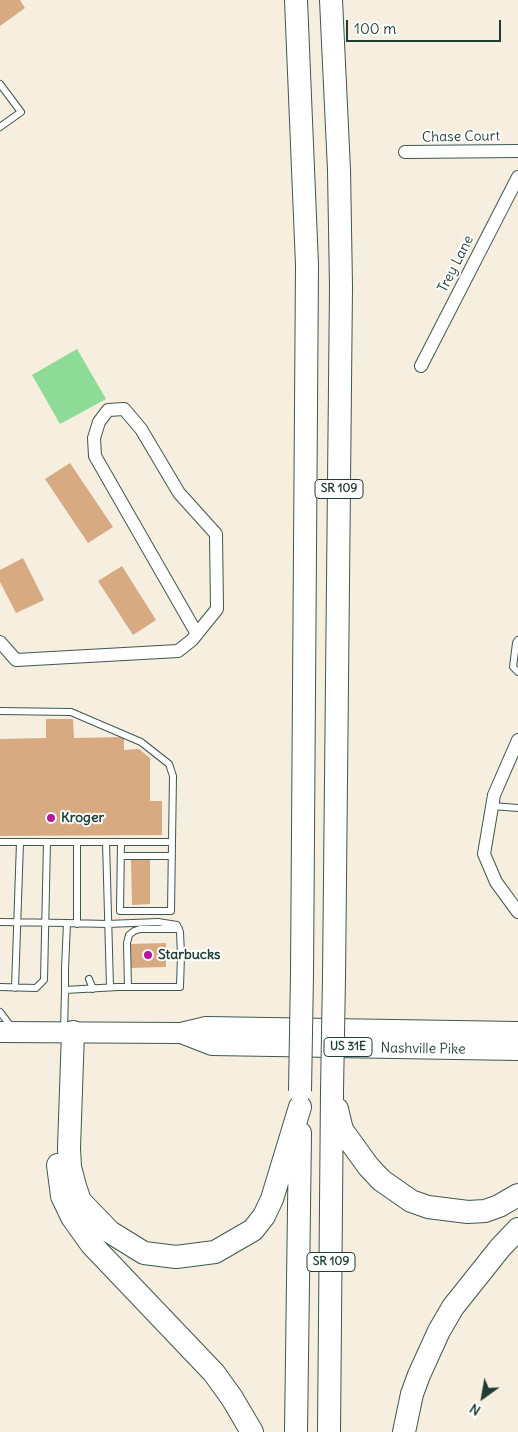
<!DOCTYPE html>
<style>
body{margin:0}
#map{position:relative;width:518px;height:1432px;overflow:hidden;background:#f6eede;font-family:Delius,sans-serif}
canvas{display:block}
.north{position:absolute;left:458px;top:1372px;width:50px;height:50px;-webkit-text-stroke:4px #fff;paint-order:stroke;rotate:212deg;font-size:14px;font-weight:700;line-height:20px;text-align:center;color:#1f3d34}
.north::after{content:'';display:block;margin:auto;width:18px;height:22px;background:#1f3d34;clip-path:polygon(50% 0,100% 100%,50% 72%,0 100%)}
.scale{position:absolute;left:346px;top:20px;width:155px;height:22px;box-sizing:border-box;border:2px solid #1f3d34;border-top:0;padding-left:6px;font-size:15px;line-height:18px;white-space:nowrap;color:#1f3d34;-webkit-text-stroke:4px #fff;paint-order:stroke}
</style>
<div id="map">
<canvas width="518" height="1432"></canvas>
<div class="north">N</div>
<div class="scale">100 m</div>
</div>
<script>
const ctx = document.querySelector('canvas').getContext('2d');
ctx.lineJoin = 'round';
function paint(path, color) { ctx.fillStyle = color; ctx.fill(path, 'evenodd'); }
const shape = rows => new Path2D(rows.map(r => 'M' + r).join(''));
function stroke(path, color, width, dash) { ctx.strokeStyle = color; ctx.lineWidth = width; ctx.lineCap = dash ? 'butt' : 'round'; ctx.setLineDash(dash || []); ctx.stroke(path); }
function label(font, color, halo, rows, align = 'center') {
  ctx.font = font + ' Delius,sans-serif'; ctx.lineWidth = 4; ctx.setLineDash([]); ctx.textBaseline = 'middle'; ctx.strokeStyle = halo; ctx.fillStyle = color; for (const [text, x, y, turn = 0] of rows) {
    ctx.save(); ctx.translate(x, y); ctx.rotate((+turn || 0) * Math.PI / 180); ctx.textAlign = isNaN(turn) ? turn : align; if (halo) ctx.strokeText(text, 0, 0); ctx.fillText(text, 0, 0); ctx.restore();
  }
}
const green = shape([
 [77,349,106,399,60,424,32,375]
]);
const building = shape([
 [0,0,20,0,25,8,0,26],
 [70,463,113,527,88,543,45,479],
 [23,558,44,600,16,613,0,582,0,570],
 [122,566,156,620,133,635,98,581],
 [46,719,73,719,74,738,124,737,124,750,139,749,150,758,150,801,162,801,162,835,0,836,0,739,46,738],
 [131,860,150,860,150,904,132,905],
 [166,943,166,967,130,968,130,944]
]);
const lane = shape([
 [0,84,21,112,0,127],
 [518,640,516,643,513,667,518,672],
 [0,711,71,712,141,742,169,764,173,776,172,842,0,842],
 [492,806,518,808],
 [77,842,77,924],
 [106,842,110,987],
 [121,842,120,911,171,911,172,842],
 [121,856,172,856],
 [0,922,67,923],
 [89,979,93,989],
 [0,987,36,988,44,980,47,842],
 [128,987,127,943,129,935,134,931,140,929,179,929],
 [15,988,20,842],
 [0,1012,13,1029],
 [64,1030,65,990,65,969,67,923,107,924,158,922,177,925,180,932,181,955,180,987,118,987,65,990]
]);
const street = shape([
 [405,152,518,151],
 [421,366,518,177],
 [0,642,16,660,178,651,192,640,217,609,216,534,179,493,141,429,124,409,108,410,99,422,94,438,95,456,197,634],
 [518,740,494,795,484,854,496,882,518,912]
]);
const primary = shape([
 [0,1032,181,1033,206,1027,518,1032],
 [181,1033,212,1045,518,1050]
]);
const highway = shape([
 [296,0,307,265,302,974],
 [331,0,339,170,341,286,334,977],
 [73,1032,69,1148,70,1167,75,1186,80,1201,110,1232,144,1253,176,1257,215,1252,253,1230,264,1216,272,1199,300,1107],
 [337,1109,342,1130,368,1166,381,1180,411,1201,428,1207,468,1212,485,1211,499,1206,518,1195],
 [58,1165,62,1196,72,1217,92,1245,214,1373,232,1398,252,1432],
 [296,1432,300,1133],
 [329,1432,332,1091],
 [404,1432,412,1394,419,1375,439,1331,453,1307,500,1248,518,1229]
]);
const highwayBridge = shape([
 [300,1091,302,974],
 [332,1091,334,977]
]);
const markers = [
 [51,818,5,"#b5179e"],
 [148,955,5,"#b5179e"]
];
const shields = [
 [339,489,48],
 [348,1047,48],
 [331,1262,48]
];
const shieldNames = [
 ["SR 109",339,489],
 ["US 31E",348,1047],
 ["SR 109",331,1262]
];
const streetNames = [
 ["Chase Court",461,137,-1],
 ["Trey Lane",456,264,-63],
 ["Nashville Pike",423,1049,1]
];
const poiNames = [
 ["Kroger",61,818],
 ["Starbucks",158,955]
];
paint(green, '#8eda97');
paint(building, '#d7aa81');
stroke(lane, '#3f584e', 8);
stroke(street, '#3f584e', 14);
stroke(primary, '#3f584e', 22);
stroke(highway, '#3f584e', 24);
stroke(lane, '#fff', 6);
stroke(street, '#fff', 12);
stroke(primary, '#fff', 20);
stroke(highway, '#fff', 22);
stroke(highwayBridge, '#3f584e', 24, []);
stroke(highwayBridge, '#fff', 22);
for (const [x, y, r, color] of markers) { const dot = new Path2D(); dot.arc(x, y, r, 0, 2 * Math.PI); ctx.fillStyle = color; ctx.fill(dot); stroke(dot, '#fff', 2); }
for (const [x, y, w] of shields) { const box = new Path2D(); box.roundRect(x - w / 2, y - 9.5, w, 19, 4); ctx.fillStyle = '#fff'; ctx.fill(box); stroke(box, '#1f3d34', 1); }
label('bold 12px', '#1f3d34', null, shieldNames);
label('14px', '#1f3d34', '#fff', streetNames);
label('bold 14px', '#1f3d34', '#fff', poiNames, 'left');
</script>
